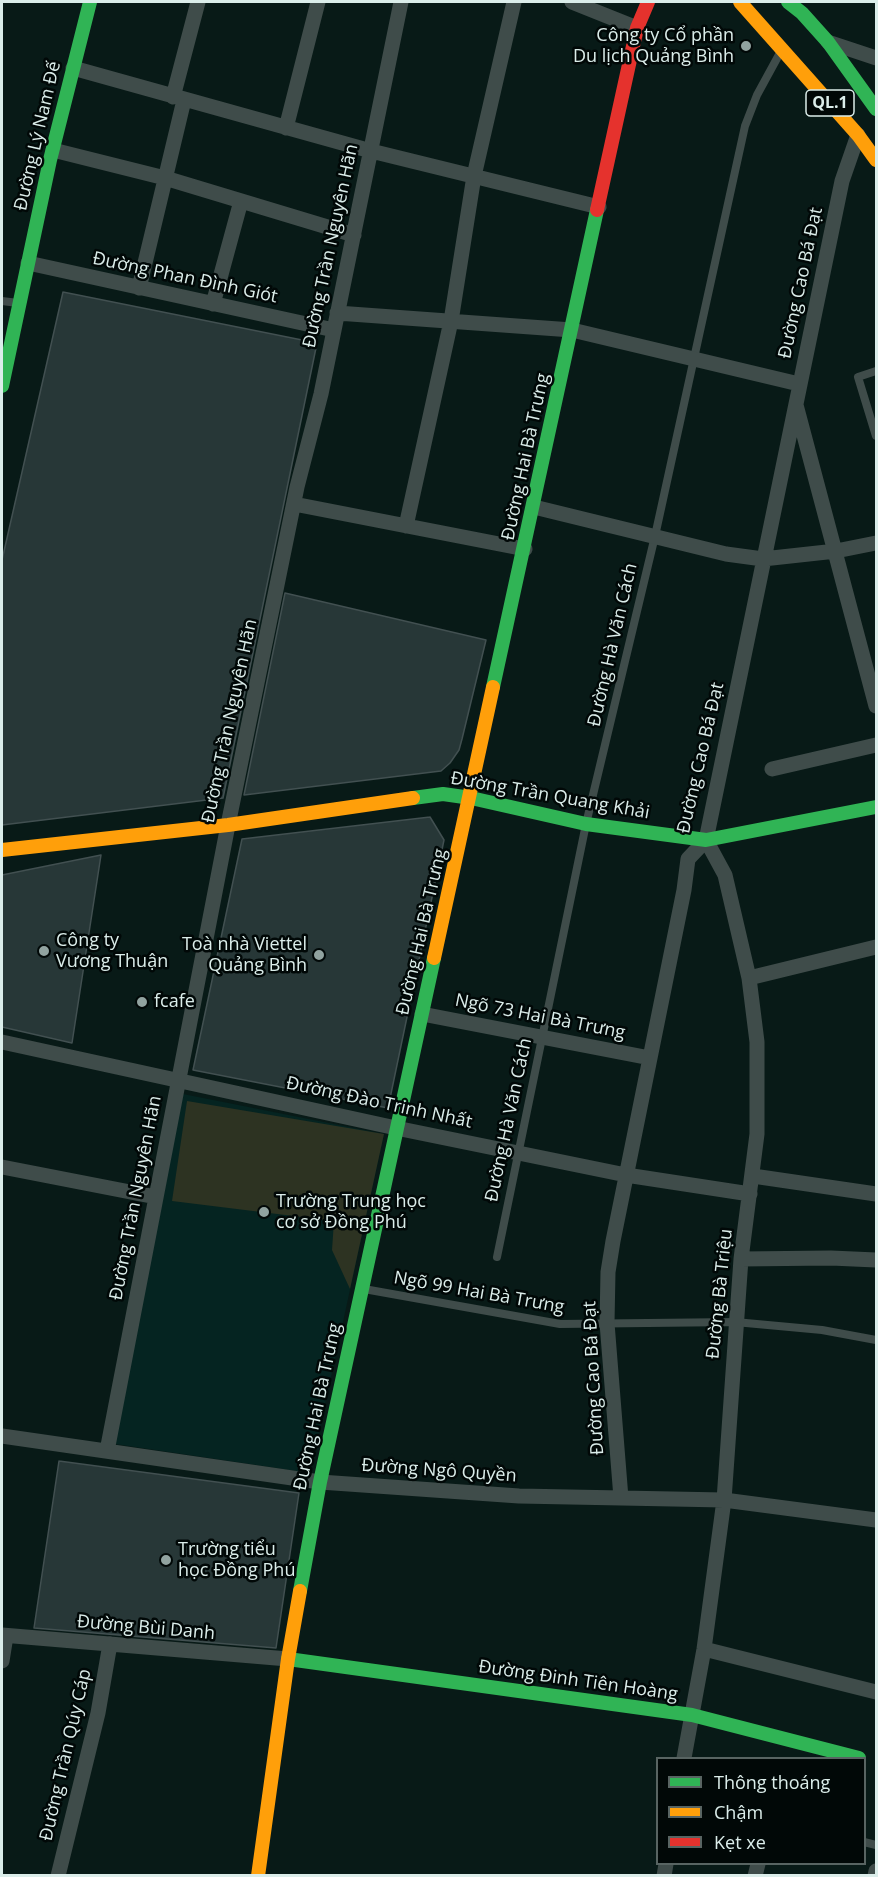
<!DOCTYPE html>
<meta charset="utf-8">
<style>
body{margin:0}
#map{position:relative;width:878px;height:1877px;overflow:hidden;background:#081a17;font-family:"Open Sans",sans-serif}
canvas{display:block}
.frame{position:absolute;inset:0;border:3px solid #dbedea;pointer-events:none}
.legend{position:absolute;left:656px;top:1757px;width:210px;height:108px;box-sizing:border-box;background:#010807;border:2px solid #586462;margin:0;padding:8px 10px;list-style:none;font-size:18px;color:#dbedea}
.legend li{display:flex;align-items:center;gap:12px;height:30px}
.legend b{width:30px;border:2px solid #586462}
</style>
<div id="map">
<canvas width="878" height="1877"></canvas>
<div class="frame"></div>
<ul class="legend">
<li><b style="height:8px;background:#30b455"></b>Thông thoáng</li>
<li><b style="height:8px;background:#ff9f0a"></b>Chậm</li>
<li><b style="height:8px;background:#e5322d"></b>Kẹt xe</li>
</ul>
</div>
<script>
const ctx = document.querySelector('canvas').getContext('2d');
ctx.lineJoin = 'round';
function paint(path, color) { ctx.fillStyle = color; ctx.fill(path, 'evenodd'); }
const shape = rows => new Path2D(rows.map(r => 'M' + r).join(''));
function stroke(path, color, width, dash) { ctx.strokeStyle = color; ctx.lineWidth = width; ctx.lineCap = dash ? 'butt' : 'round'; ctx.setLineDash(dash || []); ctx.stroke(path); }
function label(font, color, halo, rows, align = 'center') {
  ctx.font = font + ' "Open Sans",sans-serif'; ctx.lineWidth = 5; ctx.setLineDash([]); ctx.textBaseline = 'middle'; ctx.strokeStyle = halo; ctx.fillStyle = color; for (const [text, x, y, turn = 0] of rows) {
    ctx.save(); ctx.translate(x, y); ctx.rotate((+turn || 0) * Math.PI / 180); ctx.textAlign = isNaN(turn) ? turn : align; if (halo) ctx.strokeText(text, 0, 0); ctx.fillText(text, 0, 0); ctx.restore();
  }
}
const built = shape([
 [183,1094,384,1134,310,1473,115,1444]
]);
const green = shape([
 [187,1101,384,1134,350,1289,332,1250,334,1221,172,1201]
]);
const building = shape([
 [63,292,317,343,223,798,2,825,2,560,63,292],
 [285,593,486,640,462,739,459,750,450,763,441,771,244,795,285,593],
 [430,817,444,840,388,1108,193,1070,242,839,430,817],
 [101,855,72,1043,2,1027,2,875,101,855],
 [59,1461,299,1493,276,1648,34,1628,59,1461]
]);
const lane = shape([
 [2,301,18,303],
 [876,371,858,377,876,436],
 [497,1257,586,824,655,536,745,126,757,95,781,51],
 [364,1289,560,1324,735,1322,822,1330,876,1340],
 [864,1842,876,1845]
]);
const street = shape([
 [572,2,637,28],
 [828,42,876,58],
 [73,68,371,151,599,207],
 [173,97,198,2],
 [286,128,318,2],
 [53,150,165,178,354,235],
 [28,263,334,330],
 [139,288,184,100],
 [213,304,241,201],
 [337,313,572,330,799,384],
 [796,405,876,706],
 [294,504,525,549],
 [534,507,726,554,763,559,836,551,876,543],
 [406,526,451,321,474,176,514,2],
 [772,769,876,745],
 [749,978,876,947],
 [422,1014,650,1058],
 [2,1042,396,1128,626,1175,750,1194],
 [2,1167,156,1197],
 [753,1176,876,1194],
 [741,1259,831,1258,876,1260],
 [2,1436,320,1482,519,1496,724,1500,876,1520],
 [107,1451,228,825,297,487,321,394,401,2],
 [621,1498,607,1323,608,1272,613,1241,684,890,688,859,706,840,842,181,858,135],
 [2,1635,288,1659],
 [704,1649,876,1692],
 [2,1661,6,1636],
 [684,1758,704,1649,724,1500,741,1259,757,1134,757,1042,749,978,725,875,706,840],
 [58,1876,98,1713,110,1644],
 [664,1876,666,1864],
 [755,1876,758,1864],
 [875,1876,876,1871]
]);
const fast = shape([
 [788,2,802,13,828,42,876,109],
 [2,386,50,160,90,2],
 [493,687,597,210],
 [413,798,443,794,471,798,586,824,706,840,876,807],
 [300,1591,320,1482,434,958],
 [288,1659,692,1715,859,1758]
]);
const slow = shape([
 [740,2,858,135,876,160],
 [2,850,228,825,413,798],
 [434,958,493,687],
 [258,1876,288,1659,300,1591]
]);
const jam = shape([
 [597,210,637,28,648,2]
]);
const markers = [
 [746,46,6,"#91a3a0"],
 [44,951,6,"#91a3a0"],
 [319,955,6,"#91a3a0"],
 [142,1002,6,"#91a3a0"],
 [264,1212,6,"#91a3a0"],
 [166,1560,6,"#91a3a0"]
];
const shields = [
 [830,103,48]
];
const shieldNames = [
 ["QL.1",830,103]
];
const poiNames = [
 ["Công ty Cổ phần",734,36,"right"],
 ["Du lịch Quảng Bình",734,57,"right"],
 ["Công ty",56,941],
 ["Vương Thuận",56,962],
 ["Toà nhà Viettel",307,945,"right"],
 ["Quảng Bình",307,966,"right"],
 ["fcafe",154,1002],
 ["Trường Trung học",276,1202],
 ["cơ sở Đồng Phú",276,1223],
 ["Trường tiểu",178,1550],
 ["học Đồng Phú",178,1571]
];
const streetNames = [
 ["Đường Lý Nam Đế",38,136,-77],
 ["Đường Trần Nguyên Hãn",331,246,-78],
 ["Đường Phan Đình Giót",185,278,12],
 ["Đường Cao Bá Đạt",801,283,-78],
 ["Đường Hai Bà Trưng",526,457,-78],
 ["Đường Hà Văn Cách",613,645,-77],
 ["Đường Trần Nguyên Hãn",230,721,-78],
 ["Đường Cao Bá Đạt",701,758,-77],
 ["Đường Trần Quang Khải",550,796,10],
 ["Đường Hai Bà Trưng",422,932,-77],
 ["Ngõ 73 Hai Bà Trưng",540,1017,11],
 ["Đường Đào Trinh Nhất",379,1103,12],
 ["Đường Hà Văn Cách",509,1120,-78],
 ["Đường Trần Nguyên Hãn",136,1198,-79],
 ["Ngõ 99 Hai Bà Trưng",479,1293,10],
 ["Đường Bà Triệu",720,1294,-84],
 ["Đường Cao Bá Đạt",594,1378,-93],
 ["Đường Hai Bà Trưng",318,1407,-78],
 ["Đường Ngô Quyền",439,1471,4],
 ["Đường Bùi Danh",146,1628,5],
 ["Đường Đinh Tiên Hoàng",578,1681,8],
 ["Đường Trần Qúy Cáp",66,1755,-77]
];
paint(built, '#052421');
paint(green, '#2d3322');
paint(building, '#273737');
stroke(building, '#425051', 1.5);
stroke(lane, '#3f4c4a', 8);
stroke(street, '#3f4c4a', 15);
stroke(fast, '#30b455', 14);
stroke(slow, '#ff9f0a', 14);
stroke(jam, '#e5322d', 14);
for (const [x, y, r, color] of markers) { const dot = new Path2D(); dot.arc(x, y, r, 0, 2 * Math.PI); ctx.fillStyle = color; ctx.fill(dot); stroke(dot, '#010807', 2); }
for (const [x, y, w] of shields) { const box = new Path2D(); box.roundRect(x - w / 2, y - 13, w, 26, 4.5); ctx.fillStyle = '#010807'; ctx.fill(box); stroke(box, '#dbedea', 1.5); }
label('bold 16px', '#dbedea', null, shieldNames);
label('18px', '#dbedea', '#010807', poiNames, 'left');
label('18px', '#dbedea', '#010807', streetNames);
</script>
